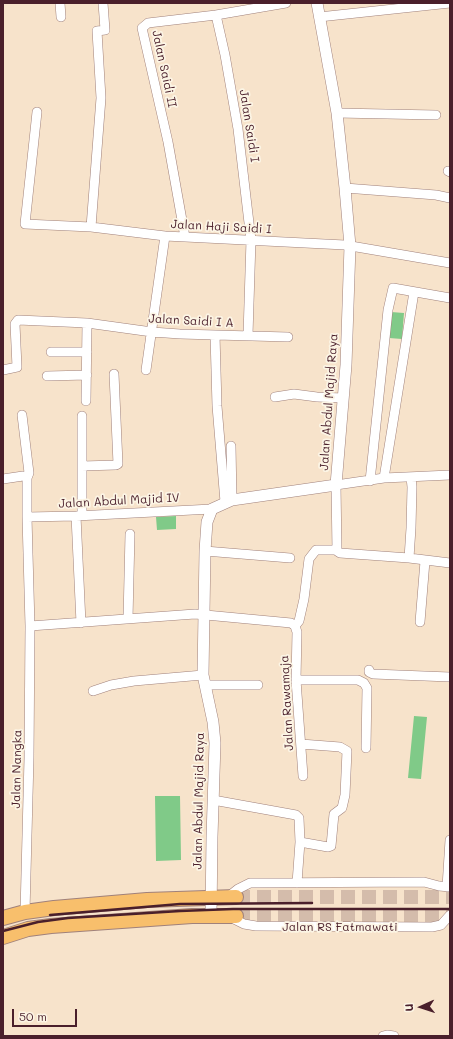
<!DOCTYPE html>
<style>
body{margin:0}
#map{position:relative;width:453px;height:1039px;overflow:hidden;background:#f7e3cb;font-family:Mali,sans-serif}
canvas{display:block}
.frame{position:absolute;inset:0;border:4px solid #4a1f2b;pointer-events:none}
.north{position:absolute;left:401px;top:987px;width:40px;height:40px;-webkit-text-stroke:3px #fcf5e5;paint-order:stroke;rotate:267deg;font-size:11px;font-weight:700;line-height:16px;text-align:center;color:#4a1f2b}
.north::after{content:'';display:block;margin:auto;width:14px;height:18px;background:#4a1f2b;clip-path:polygon(50% 0,100% 100%,50% 72%,0 100%)}
.scale{position:absolute;left:12px;top:1009px;width:65px;height:18px;box-sizing:border-box;border:2px solid #4a1f2b;border-top:0;padding-left:5px;font-size:12px;line-height:14px;white-space:nowrap;color:#4a1f2b;-webkit-text-stroke:3px #fcf5e5;paint-order:stroke}
</style>
<div id="map">
<canvas width="453" height="1039"></canvas>
<div class="frame"></div>
<div class="north">U</div>
<div class="scale">50 m</div>
</div>
<script>
const ctx = document.querySelector('canvas').getContext('2d');
ctx.lineJoin = 'round';
function paint(path, color) { ctx.fillStyle = color; ctx.fill(path, 'evenodd'); }
const shape = rows => new Path2D(rows.map(r => 'M' + r).join(''));
function stroke(path, color, width, dash) { ctx.strokeStyle = color; ctx.lineWidth = width; ctx.lineCap = dash ? 'butt' : 'round'; ctx.setLineDash(dash || []); ctx.stroke(path); }
function label(font, color, halo, rows, align = 'center') {
  ctx.font = font + ' Mali,sans-serif'; ctx.lineWidth = 3.5; ctx.setLineDash([]); ctx.textBaseline = 'middle'; ctx.strokeStyle = halo; ctx.fillStyle = color; for (const [text, x, y, turn = 0] of rows) {
    ctx.save(); ctx.translate(x, y); ctx.rotate((+turn || 0) * Math.PI / 180); ctx.textAlign = isNaN(turn) ? turn : align; if (halo) ctx.strokeText(text, 0, 0); ctx.fillText(text, 0, 0); ctx.restore();
  }
}
const green = shape([
 [391,312,404,313,402,339,389,338],
 [176,516,176,529,157,530,156,517],
 [414,716,427,717,421,779,408,778],
 [155,796,180,796,181,860,156,861]
]);
const primaryTunnel = shape([
 [236,897,450,897],
 [236,916,450,915]
]);
const minor = shape([
 [60,3,61,17],
 [216,15,225,55,238,129,251,240,248,335],
 [319,17,450,3],
 [37,112,25,224,91,227,165,236,345,245,450,263],
 [337,113,436,115],
 [448,171,450,172],
 [345,188,436,195,450,198],
 [91,227,101,98,97,31,105,30,103,3],
 [185,237,168,142,142,28,148,23,216,15,286,3],
 [215,335,217,406,225,502],
 [51,352,87,352],
 [3,370,17,367,15,324,18,320,87,323,152,332,180,334,288,337],
 [146,370,165,236],
 [47,376,87,375],
 [275,397,294,394,317,397,343,398],
 [86,401,87,323],
 [22,415,29,473,27,478,27,517,30,626,29,758,25,912],
 [82,416,82,515],
 [231,446,232,500],
 [82,466,116,465,118,464,114,374],
 [411,477,412,487,411,528,409,558,450,563],
 [384,478,414,292],
 [3,479,23,476,27,478],
 [370,481,388,310,393,288,450,298],
 [76,516,81,623],
 [27,517,76,516,212,509],
 [205,551,290,558],
 [409,558,340,553,337,551,336,485,384,478,450,475],
 [128,619,130,534],
 [420,622,425,561],
 [30,626,195,614,291,623,295,626,297,632,296,680,303,776],
 [295,626,299,621,304,599,309,559,316,550,336,550],
 [369,670,369,672,373,674,450,677],
 [296,680,358,680,364,683,367,688,366,748],
 [205,685,258,685],
 [93,691,111,685,134,681,203,675],
 [213,800,296,815,299,818,300,842],
 [297,883,300,842,328,847,331,846,334,814,342,808,345,795,347,751,340,747,301,744],
 [447,887,450,840],
 [228,897,238,889,250,883,424,882,439,886,450,887],
 [228,916,244,924,256,926,432,927,441,925,450,915],
 [383,1036,387,1035,394,1036]
]);
const tertiary = shape([
 [211,916,212,837,215,743,213,722,203,675,205,551,207,522,212,509,232,500,336,485,346,365,350,246,345,188,337,113,317,3]
]);
const primary = shape([
 [3,918,25,912,54,908,147,900,236,897],
 [3,937,28,929,51,926,192,916,236,916]
]);
const rail = shape([
 [50,915,180,904,312,903],
 [3,931,38,922,68,918,180,911,233,909,450,909]
]);
const streetNames = [
 ["Jalan Saidi II",164,69,78],
 ["Jalan Saidi I",249,126,81],
 ["Jalan Haji Saidi I",221,227,3],
 ["Jalan Saidi I A",191,321,3],
 ["Jalan Abdul Majid Raya",329,402,-86],
 ["Jalan Abdul Majid IV",119,501,-3],
 ["Jalan Rawamaja",287,703,-93],
 ["Jalan Nangka",17,769,-89],
 ["Jalan Abdul Majid Raya",199,801,-89],
 ["Jalan RS Fatmawati",340,927]
];
paint(green, '#80ca88');
stroke(primaryTunnel, '#d4bcab', 14, [14, 7]);
stroke(minor, '#a0817b', 10);
stroke(tertiary, '#a0817b', 12);
stroke(primary, '#a0817b', 16);
stroke(minor, '#fff', 9);
stroke(tertiary, '#fff', 11);
stroke(primary, '#f8bf6c', 14);
stroke(rail, '#4a1f2b', 2.5);
label('12px', '#4a1f2b', '#fcf5e5', streetNames);
</script>
